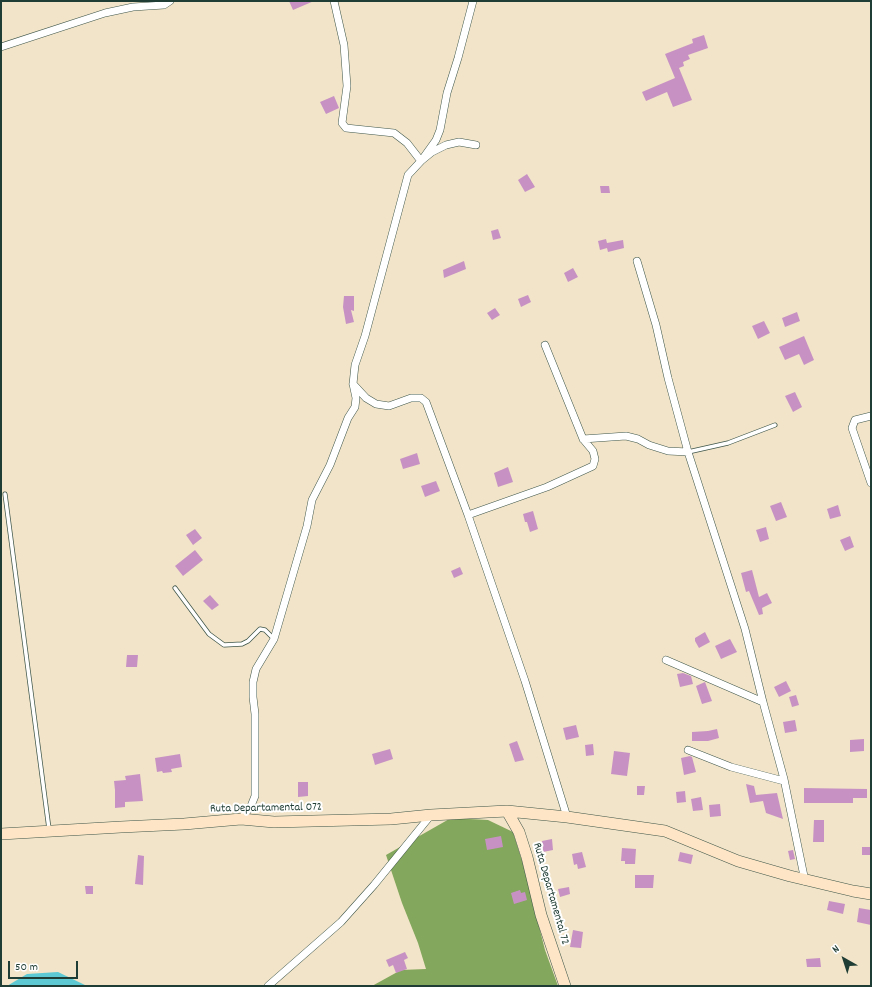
<!DOCTYPE html>
<style>
body{margin:0}
#map{position:relative;width:872px;height:987px;overflow:hidden;background:#f2e4c8;font-family:Dekko,sans-serif}
canvas{display:block}
.frame{position:absolute;inset:0;border:2px solid #1f3d34;pointer-events:none}
.north{position:absolute;left:824px;top:939px;width:40px;height:40px;-webkit-text-stroke:3px #fff;paint-order:stroke;rotate:321deg;font-size:11px;font-weight:700;line-height:16px;text-align:center;color:#1f3d34}
.north::after{content:'';display:block;margin:auto;width:14px;height:18px;background:#1f3d34;clip-path:polygon(50% 0,100% 100%,50% 72%,0 100%)}
.scale{position:absolute;left:8px;top:961px;width:70px;height:18px;box-sizing:border-box;border:2px solid #1f3d34;border-top:0;padding-left:5px;font-size:12px;line-height:14px;white-space:nowrap;color:#1f3d34;-webkit-text-stroke:3px #fff;paint-order:stroke}
</style>
<div id="map">
<canvas width="872" height="987"></canvas>
<div class="frame"></div>
<div class="north">N</div>
<div class="scale">50 m</div>
</div>
<script>
const ctx = document.querySelector('canvas').getContext('2d');
ctx.lineJoin = 'round';
function paint(path, color) { ctx.fillStyle = color; ctx.fill(path, 'evenodd'); }
const shape = rows => new Path2D(rows.map(r => 'M' + r).join(''));
function stroke(path, color, width, dash) { ctx.strokeStyle = color; ctx.lineWidth = width; ctx.lineCap = dash ? 'butt' : 'round'; ctx.setLineDash(dash || []); ctx.stroke(path); }
function label(font, color, halo, rows, align = 'center') {
  ctx.font = font + ' Dekko,sans-serif'; ctx.lineWidth = 4; ctx.setLineDash([]); ctx.textBaseline = 'middle'; ctx.strokeStyle = halo; ctx.fillStyle = color; for (const [text, x, y, turn = 0] of rows) {
    ctx.save(); ctx.translate(x, y); ctx.rotate((+turn || 0) * Math.PI / 180); ctx.textAlign = isNaN(turn) ? turn : align; if (halo) ctx.strokeText(text, 0, 0); ctx.fillText(text, 0, 0); ctx.restore();
  }
}
const forest = shape([
 [451,818,488,820,513,832,523,864,545,950,558,986,372,986,401,970,426,969,418,943,402,903,386,855]
]);
const water = shape([
 [58,972,87,986,7,986,27,974]
]);
const building = shape([
 [289,1,314,1,293,10],
 [704,35,708,48,688,55,690,59,683,62,684,66,679,68,692,100,673,107,667,92,646,101,642,92,675,78,665,54,693,43,692,39],
 [334,96,339,108,326,114,320,102],
 [527,174,535,187,525,192,518,180],
 [600,186,609,186,610,193,601,193],
 [498,229,501,238,493,240,491,231],
 [606,239,607,243,623,240,624,248,608,252,607,248,600,250,598,241],
 [464,261,466,269,444,278,443,270],
 [573,268,578,277,568,282,564,273],
 [528,295,531,302,521,307,518,299],
 [344,296,354,296,354,311,351,310,354,322,346,324,343,307],
 [495,308,500,315,492,320,487,313],
 [797,312,800,321,785,327,782,318],
 [764,321,770,333,758,339,752,326],
 [804,336,814,360,804,365,799,354,785,360,779,347],
 [795,392,802,407,793,412,785,396],
 [417,453,420,464,403,469,400,459],
 [508,467,513,482,498,487,494,473],
 [436,481,440,491,425,497,421,486],
 [781,502,787,517,776,521,770,506],
 [838,505,841,516,830,519,827,509],
 [533,511,538,529,530,532,527,522,525,522,523,514],
 [766,527,769,539,760,542,756,530],
 [195,529,202,538,193,545,186,535],
 [850,536,854,547,845,551,840,540],
 [195,550,203,560,183,576,175,566],
 [460,567,463,574,454,578,451,571],
 [752,570,759,597,767,593,772,603,762,608,763,614,759,615,749,591,746,592,741,573],
 [210,595,219,605,212,610,203,601],
 [705,632,710,642,699,648,695,641,695,638],
 [730,639,737,652,721,659,715,646],
 [127,655,138,655,137,667,126,667],
 [683,673,691,676,693,684,680,687,677,674],
 [786,681,791,691,779,697,774,687],
 [705,682,712,701,702,704,696,686],
 [796,695,799,705,792,707,789,697],
 [795,720,797,731,785,733,783,722],
 [576,725,579,737,566,740,563,728],
 [717,729,719,738,708,741,692,741,692,732,708,731],
 [864,739,864,751,850,752,850,740],
 [517,741,524,760,515,762,509,744],
 [593,744,594,755,586,756,585,745],
 [390,749,393,759,375,765,372,754],
 [614,751,630,753,627,776,611,774],
 [180,754,182,767,171,769,172,772,163,773,162,771,157,772,155,758],
 [690,756,692,757,696,772,684,775,681,758],
 [140,774,143,801,125,802,125,807,115,808,115,790,114,781,126,780,125,776],
 [298,782,308,782,308,796,298,797],
 [746,784,754,786,756,795,777,793,783,819,766,813,763,801,750,803],
 [637,786,645,786,644,795,637,795],
 [804,788,867,789,867,798,853,798,853,803,804,803],
 [685,791,686,802,677,803,676,792],
 [701,797,703,810,693,811,691,799],
 [720,804,721,816,710,817,709,805],
 [814,820,824,820,824,842,813,842],
 [501,836,503,847,487,850,485,839],
 [552,839,553,850,543,852,542,841],
 [862,847,871,847,871,855,862,855],
 [622,848,636,849,635,864,625,864,625,861,621,861],
 [793,850,795,859,790,860,788,851],
 [582,852,586,867,578,869,577,864,574,865,572,854],
 [680,852,693,855,691,864,678,861],
 [138,855,144,856,143,885,135,884],
 [635,875,654,875,653,888,635,888],
 [85,886,93,886,93,894,86,894],
 [569,887,570,894,560,897,558,889],
 [520,890,521,893,525,892,527,900,514,904,511,893],
 [829,901,845,904,843,914,827,910],
 [859,908,871,910,871,925,857,922],
 [573,930,583,932,581,948,570,947],
 [405,952,408,958,404,960,407,969,396,973,393,965,389,967,386,960],
 [820,958,821,967,807,967,806,959]
]);
const lane = shape([
 [688,452,728,443,775,425],
 [5,494,49,829],
 [175,588,209,634,224,645,242,644,248,641,260,629,265,630,273,638]
]);
const street = shape([
 [334,1,344,45,347,86,342,123,346,128,394,133,407,143,421,161,436,140,440,130,447,93,458,58,473,1],
 [1,47,105,13,133,7,164,5,170,1],
 [637,261,656,325,668,378,688,452,745,629,763,702,784,779,805,881],
 [353,384,366,398,376,404,389,406,411,398,421,398,426,402,468,515,525,681,567,817],
 [871,416,855,420,852,428,871,483],
 [583,439,626,436,638,439,649,445,668,451,688,452],
 [468,515,547,487,593,466,595,459,593,451,583,439,545,345],
 [666,660,763,702],
 [688,750,731,767,784,781],
 [241,819,251,806,255,796,255,714,253,697,253,682,256,669,274,639,307,526,312,500,330,465,348,418,355,407,356,398,353,384,355,365,365,336,408,175,421,161,432,152,446,145,459,142,476,145],
 [268,986,341,922,374,885,431,815]
]);
const secondary = shape([
 [507,811,519,832,527,857,541,915,565,986],
 [1,834,121,827,184,824,241,819,274,822,391,819,431,815,507,811,567,817,665,831,738,861,790,876,853,891,871,894]
]);
const streetNames = [
 ["Ruta Departamental 072",266,809,-1],
 ["Ruta Departamental 72",550,894,74]
];
paint(forest, '#83a75c');
paint(water, '#5cc9d3');
paint(building, '#c792c3');
stroke(lane, '#3f564a', 5);
stroke(street, '#3f564a', 8);
stroke(secondary, '#3f564a', 12);
stroke(lane, '#fff', 3.5);
stroke(street, '#fff', 7);
stroke(secondary, '#fde5c5', 11);
label('12px', '#1f3d34', '#fff', streetNames);
</script>
